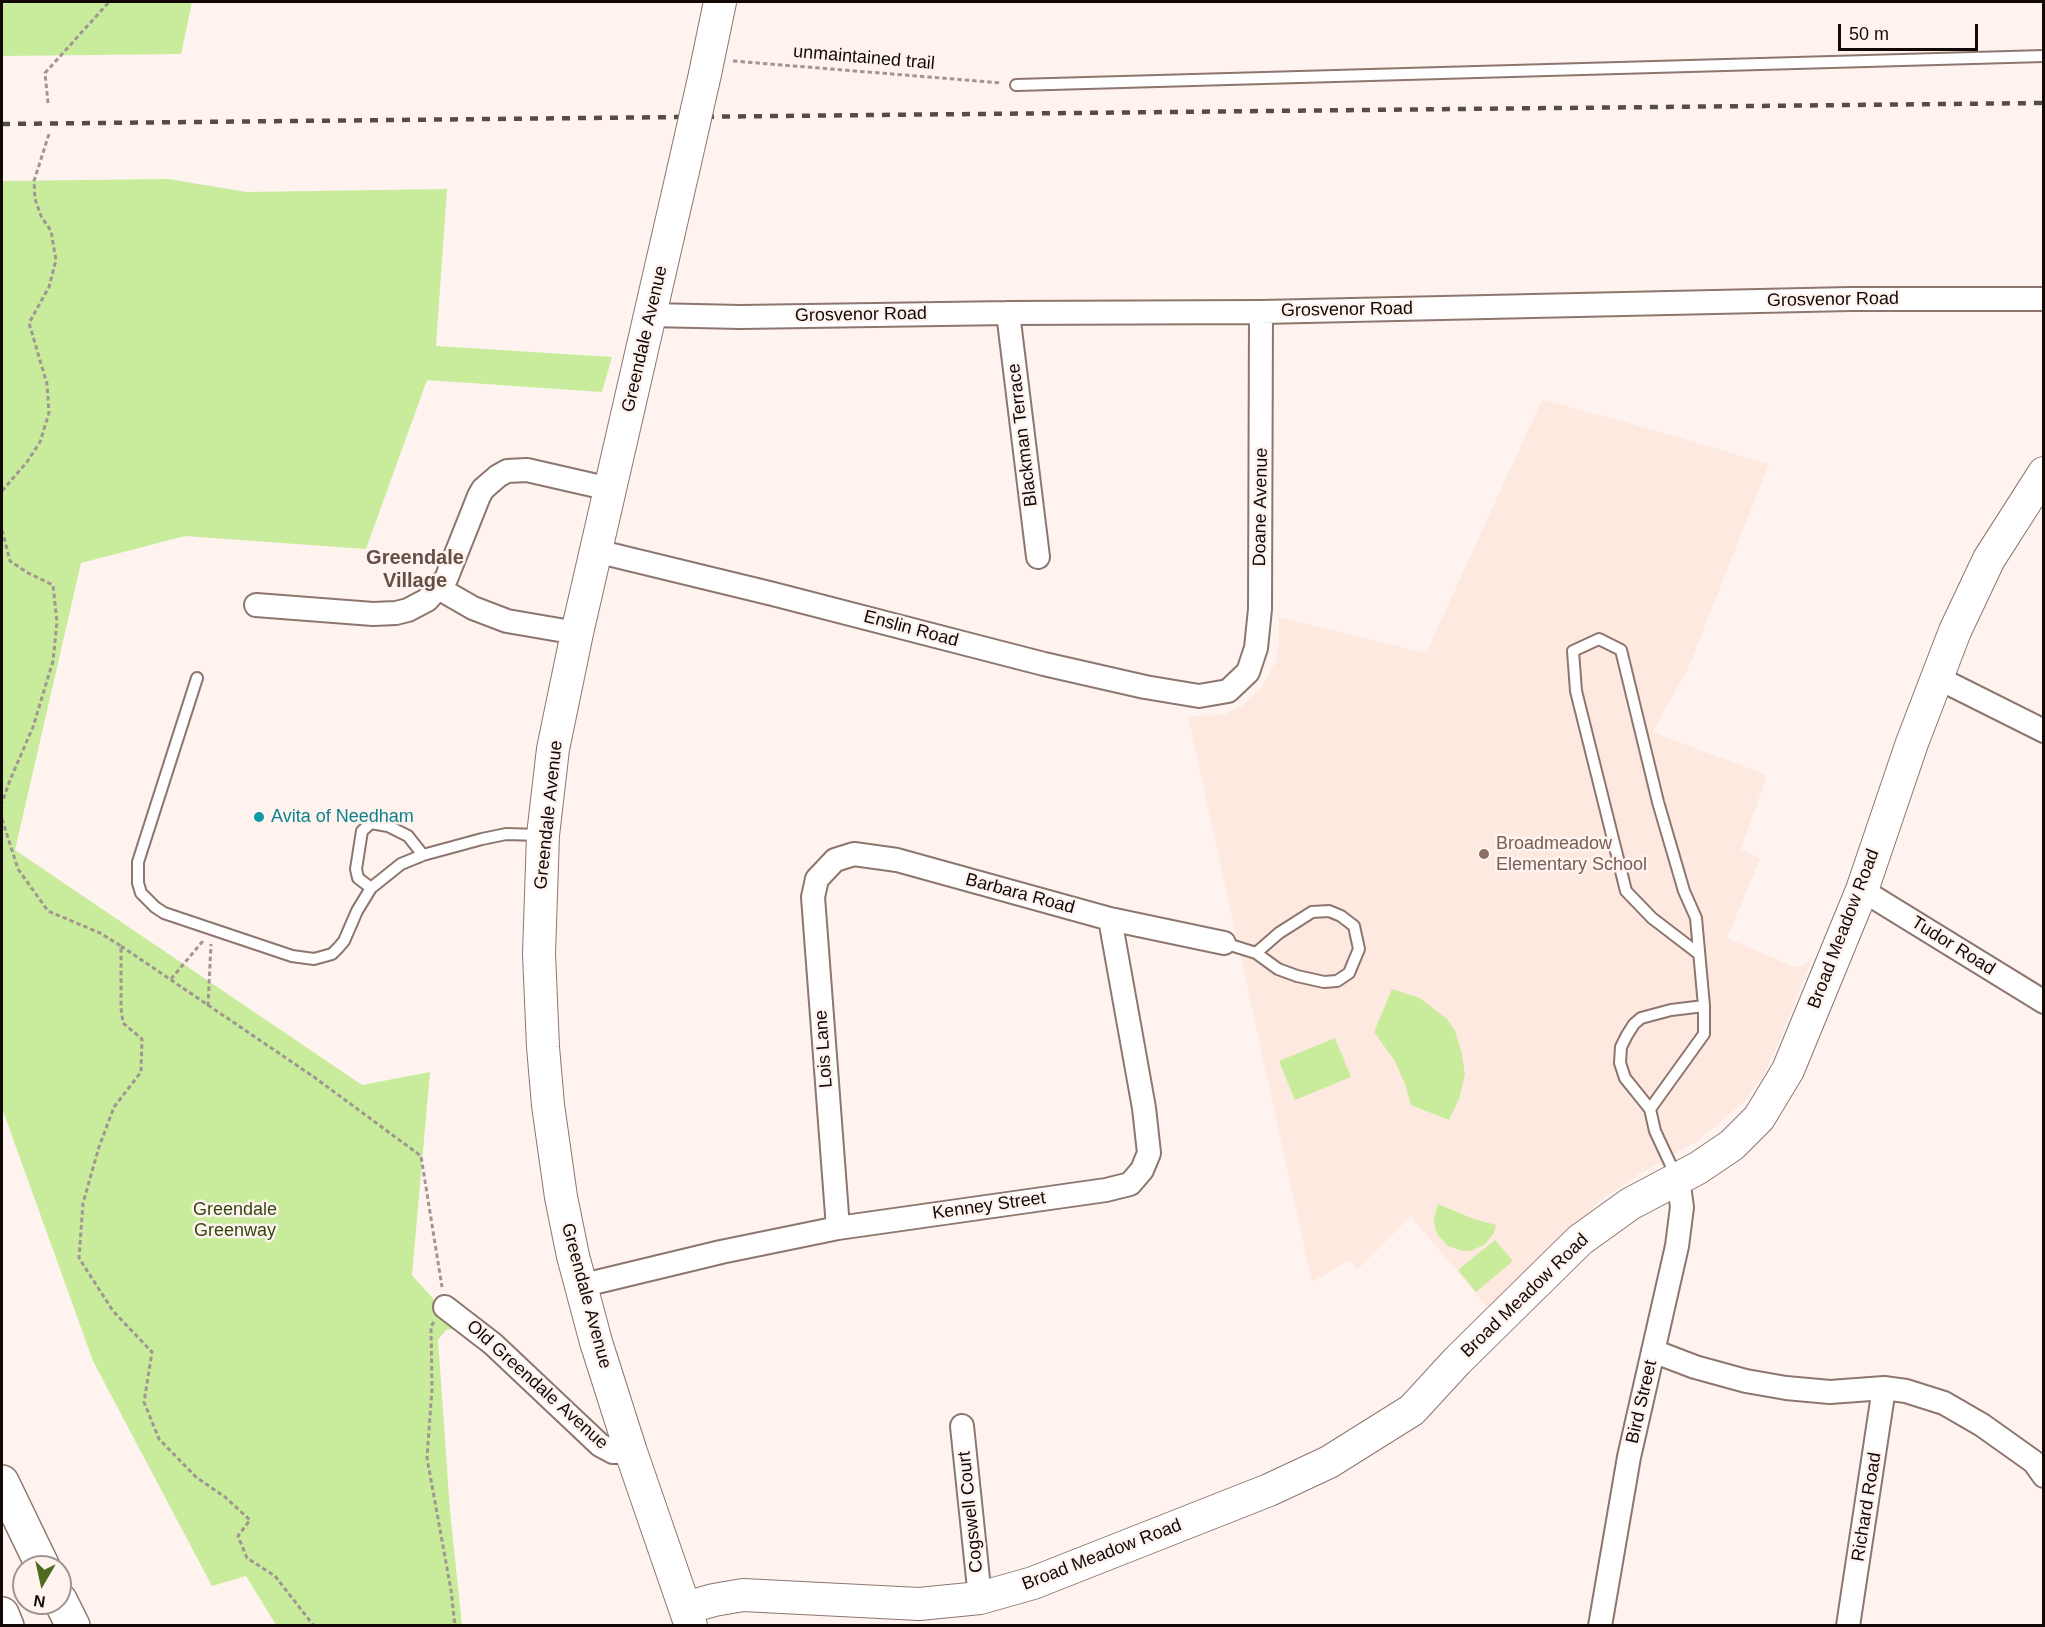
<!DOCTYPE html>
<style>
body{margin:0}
#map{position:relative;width:2045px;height:1627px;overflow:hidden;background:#fef3ef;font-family:Arial,sans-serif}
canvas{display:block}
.frame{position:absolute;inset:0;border:3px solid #120906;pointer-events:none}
.north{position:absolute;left:12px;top:1555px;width:60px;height:60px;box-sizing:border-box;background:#fef3ef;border:2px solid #a09592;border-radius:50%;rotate:189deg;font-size:16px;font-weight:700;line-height:24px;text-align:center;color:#120906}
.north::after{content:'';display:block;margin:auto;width:21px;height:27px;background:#4e6b1f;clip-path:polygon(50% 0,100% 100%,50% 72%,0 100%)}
.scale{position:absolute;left:1838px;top:24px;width:140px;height:27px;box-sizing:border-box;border:3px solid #120906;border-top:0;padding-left:8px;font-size:18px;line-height:21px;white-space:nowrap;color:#120906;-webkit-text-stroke:4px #fef3ef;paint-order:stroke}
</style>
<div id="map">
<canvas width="2045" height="1627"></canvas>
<div class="frame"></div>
<div class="north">N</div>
<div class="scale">50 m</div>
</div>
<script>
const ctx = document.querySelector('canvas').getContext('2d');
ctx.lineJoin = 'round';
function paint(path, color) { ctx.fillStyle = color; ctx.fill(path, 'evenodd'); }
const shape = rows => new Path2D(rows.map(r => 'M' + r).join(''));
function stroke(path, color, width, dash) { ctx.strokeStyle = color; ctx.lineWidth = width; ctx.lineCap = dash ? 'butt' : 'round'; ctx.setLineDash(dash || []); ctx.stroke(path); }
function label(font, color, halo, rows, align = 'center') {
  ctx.font = font + ' Arial,sans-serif'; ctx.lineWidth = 5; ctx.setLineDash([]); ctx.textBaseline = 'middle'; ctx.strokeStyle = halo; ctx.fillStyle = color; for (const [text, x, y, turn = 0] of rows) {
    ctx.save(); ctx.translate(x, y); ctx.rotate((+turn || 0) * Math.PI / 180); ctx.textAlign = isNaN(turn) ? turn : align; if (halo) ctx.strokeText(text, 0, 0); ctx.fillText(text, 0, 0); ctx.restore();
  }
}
const built = shape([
 [1542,400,1615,419,1769,464,1687,671,1652,732,1767,775,1741,849,1760,859,1727,938,1794,967,1804,965,1812,959,1774,1054,1763,1076,1744,1102,1696,1142,1639,1174,1597,1203,1491,1312,1411,1216,1357,1270,1350,1260,1312,1282,1188,716,1223,715,1240,707,1260,690,1275,663,1279,646,1279,617,1426,653]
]);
const green = shape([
 [2,2,192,2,181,54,2,56],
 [168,179,247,192,447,189,436,346,612,357,602,392,427,380,366,549,185,536,81,563,15,850,362,1085,430,1072,412,1275,459,1328,446,1330,438,1340,450,1511,462,1625,276,1625,246,1576,212,1586,93,1361,2,1108,2,181],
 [1392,989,1420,998,1447,1019,1455,1031,1462,1054,1465,1075,1459,1099,1449,1120,1411,1105,1405,1084,1395,1061,1374,1032],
 [1335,1038,1351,1077,1295,1100,1279,1061],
 [1438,1204,1474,1219,1496,1225,1494,1233,1484,1245,1470,1251,1462,1251,1448,1246,1437,1234,1435,1227,1434,1219],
 [1495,1240,1513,1261,1476,1292,1458,1270]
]);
const path = shape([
 [733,61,1002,83],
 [48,103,45,73,109,2],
 [2,491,27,462,40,442,49,413,47,384,29,323,49,287,56,260,51,231,41,216,35,199,34,181,49,134],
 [2,530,10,561,28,573,53,585,57,622,53,661,33,727,10,780,2,803],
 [2,819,18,869,48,911,100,933,121,946,121,1008,123,1023,142,1039,141,1072,114,1107,99,1147,83,1203,79,1258,113,1311,152,1352,144,1402,159,1439,196,1477,225,1497,250,1520,238,1536,247,1558,275,1576,314,1626],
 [121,946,314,1077,421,1156,442,1287],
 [171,979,203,941],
 [208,1006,211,944],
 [434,1322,431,1326,432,1389,427,1458,451,1590,455,1626]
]);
const lane = shape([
 [1016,85,2044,56],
 [197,678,138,862,138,883,141,893,155,907,164,913,292,956,314,959,332,954,338,948,344,941,357,911,371,888,401,864,423,855,482,839,506,834,540,835],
 [371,888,358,878,356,869,362,831,371,823,388,826,408,836,423,855],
 [1224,943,1256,953,1279,933,1312,912,1329,911,1341,916,1354,926,1359,949,1349,973,1337,981,1324,982,1297,976,1278,969,1256,953],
 [1699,954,1652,918,1626,891,1576,691,1573,651,1599,639,1621,650,1658,802,1684,891,1696,918,1704,1006,1704,1034,1650,1109,1625,1078,1620,1063,1621,1047,1627,1035,1634,1024,1641,1018,1671,1010,1704,1006],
 [1650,1109,1655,1131,1676,1176]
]);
const street = shape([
 [1008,313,1038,557],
 [650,315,741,317,1008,313,1261,312,1850,299,2044,299],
 [596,551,773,594,1044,664,1145,687,1199,696,1228,691,1248,672,1256,648,1260,609,1261,312],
 [440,589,473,608,507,621,577,633],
 [256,605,373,614,396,613,408,610,427,600,446,579,479,496,483,489,498,476,507,471,527,470,610,489],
 [1938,678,2044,731],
 [1862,890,2044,1002],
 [838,1228,813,897,817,879,835,860,854,854,897,860,1110,919,1224,943],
 [580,1286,721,1252,838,1228,1106,1190,1130,1184,1142,1170,1149,1153,1144,1108,1110,919],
 [445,1307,493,1344,600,1445,613,1452,631,1452],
 [1653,1351,1695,1367,1746,1381,1786,1388,1830,1392,1884,1388,1906,1391,1944,1403,1982,1425,2034,1462,2044,1476],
 [962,1426,980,1598],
 [1600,1626,1629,1457,1677,1246,1682,1207,1678,1179],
 [1848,1626,1884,1388]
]);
const secondary = shape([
 [705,74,720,2],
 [683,171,577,633,553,749,543,835,539,954,543,1047,548,1105,561,1197,573,1256,596,1342,631,1452,691,1626],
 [685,1608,714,1600,743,1595,919,1604,980,1598,1033,1583,1269,1490,1329,1462,1412,1410,1457,1361,1580,1240,1630,1204,1698,1168,1732,1145,1759,1118,1788,1070,1862,890,1912,743,1955,631,1989,559,2044,473]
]);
const highway = shape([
 [2,1482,43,1567],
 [60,1600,73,1626],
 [2,1614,7,1626]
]);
const rail = shape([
 [2,124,2044,103]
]);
const secondaryBridge = shape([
 [683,171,705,74]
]);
const markers = [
 [259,817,6,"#0f9aa8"],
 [1484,854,6,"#8d6e63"]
];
const streetNames = [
 ["unmaintained trail",864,58,5],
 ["Grosvenor Road",1833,300,-1],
 ["Grosvenor Road",1347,310,-1],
 ["Grosvenor Road",861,315,-1],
 ["Greendale Avenue",645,339,-77],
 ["Blackman Terrace",1023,435,-97],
 ["Doane Avenue",1261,507,-89],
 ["Enslin Road",911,629,15],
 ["Greendale Avenue",549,815,-84],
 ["Barbara Road",1020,894,15],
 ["Broad Meadow Road",1844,929,-69],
 ["Tudor Road",1953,946,32],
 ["Lois Lane",824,1049,-94],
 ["Kenney Street",989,1206,-8],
 ["Greendale Avenue",586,1296,75],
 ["Broad Meadow Road",1525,1296,-44],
 ["Old Greendale Avenue",537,1385,42],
 ["Bird Street",1642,1402,-77],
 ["Richard Road",1867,1507,-81],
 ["Cogswell Court",971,1512,-96],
 ["Broad Meadow Road",1102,1555,-21]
];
const cultureNames = [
 ["Avita of Needham",271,817]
];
const educationNames = [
 ["Broadmeadow",1496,844],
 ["Elementary School",1496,865]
];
const parkNames = [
 ["Greendale",235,1210],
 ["Greenway",235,1231]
];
const neighbourhoodNames = [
 ["Greendale",415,558],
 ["Village",415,581]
];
paint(built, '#fee9e1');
paint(green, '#c8ec9b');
stroke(lane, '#8d766d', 14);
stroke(street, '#8d766d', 26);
stroke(secondary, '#8d766d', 34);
stroke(highway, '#8d766d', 36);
stroke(path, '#a09692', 3, [4.5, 3]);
stroke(lane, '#fff', 10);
stroke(street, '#fff', 22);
stroke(secondary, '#fff', 32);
stroke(highway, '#fff', 33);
stroke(rail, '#554b48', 4.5, [8, 8]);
stroke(secondaryBridge, '#8d766d', 34, []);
stroke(secondaryBridge, '#fff', 32);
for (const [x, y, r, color] of markers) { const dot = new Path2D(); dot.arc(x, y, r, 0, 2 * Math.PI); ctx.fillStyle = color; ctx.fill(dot); stroke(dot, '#fef3ef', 2); }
label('18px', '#120906', '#fef3ef', streetNames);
label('18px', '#0d838f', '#fef3ef', cultureNames, 'left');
label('18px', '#785e54', '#fef3ef', educationNames, 'left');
label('18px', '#334810', '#fef3ef', parkNames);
label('bold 20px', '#644f46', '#fef3ef', neighbourhoodNames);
</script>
